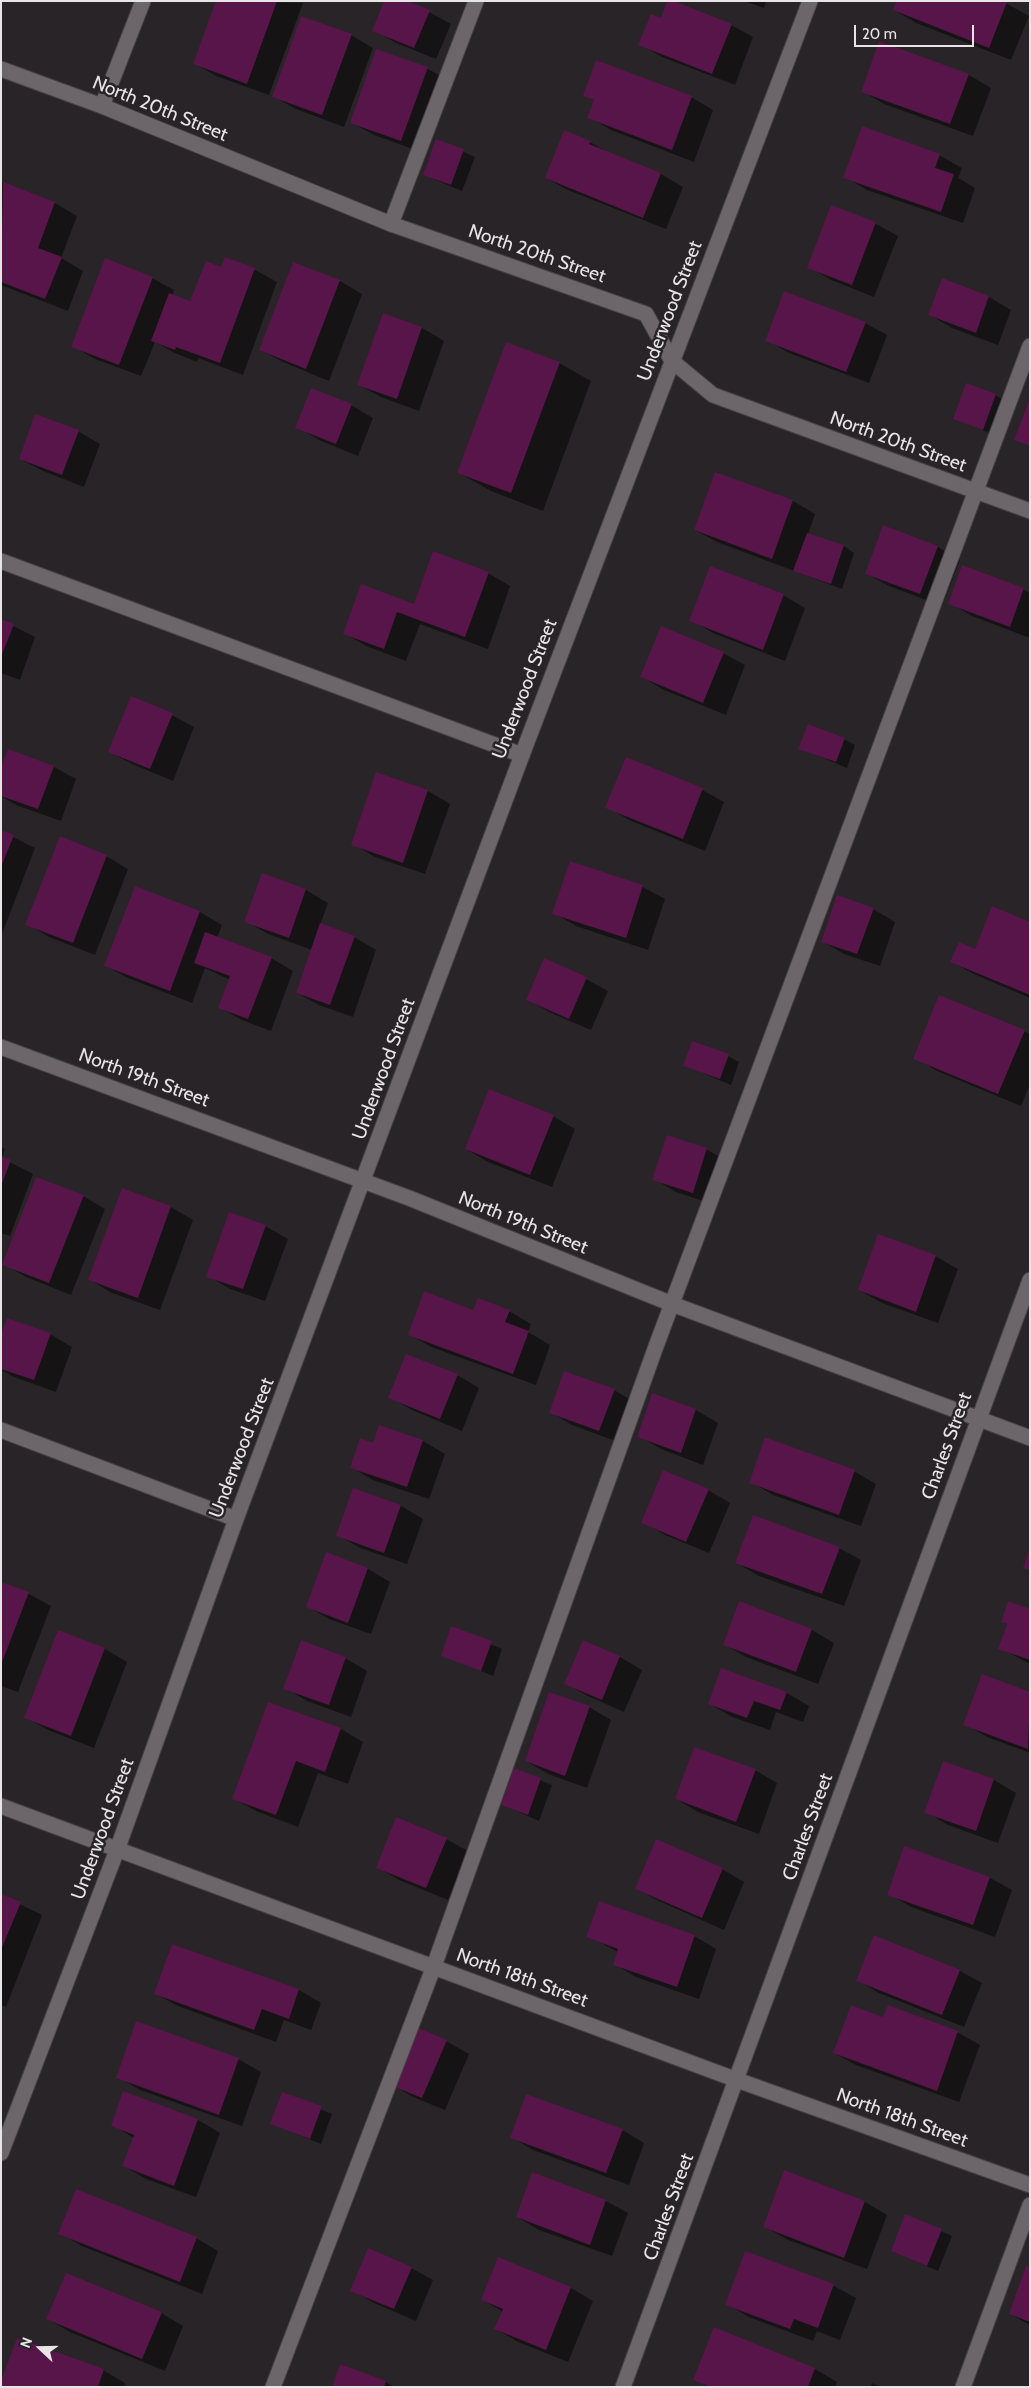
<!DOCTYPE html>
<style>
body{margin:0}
#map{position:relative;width:1031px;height:2388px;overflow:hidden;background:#292427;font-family:Cabin,sans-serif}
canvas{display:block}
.frame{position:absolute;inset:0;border:2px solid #e8e5e7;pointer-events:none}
.north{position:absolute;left:15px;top:2323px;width:50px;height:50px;-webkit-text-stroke:4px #292427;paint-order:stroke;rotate:291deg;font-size:14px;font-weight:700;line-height:20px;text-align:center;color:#e8e5e7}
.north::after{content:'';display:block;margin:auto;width:18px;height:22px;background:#e8e5e7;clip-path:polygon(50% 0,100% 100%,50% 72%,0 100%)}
.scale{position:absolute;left:854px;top:25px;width:120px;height:22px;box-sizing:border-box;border:2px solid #e8e5e7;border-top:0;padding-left:6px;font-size:15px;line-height:18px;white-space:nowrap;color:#e8e5e7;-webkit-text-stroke:4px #292427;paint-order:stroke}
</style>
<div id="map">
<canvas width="1031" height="2388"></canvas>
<div class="frame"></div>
<div class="north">N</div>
<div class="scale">20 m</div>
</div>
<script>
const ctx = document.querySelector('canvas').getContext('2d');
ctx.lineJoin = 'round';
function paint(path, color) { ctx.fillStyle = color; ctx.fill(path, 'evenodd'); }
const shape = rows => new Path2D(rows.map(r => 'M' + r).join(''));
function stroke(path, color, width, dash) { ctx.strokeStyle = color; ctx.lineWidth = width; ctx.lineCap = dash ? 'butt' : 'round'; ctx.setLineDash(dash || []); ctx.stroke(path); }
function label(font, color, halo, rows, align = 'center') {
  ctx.font = font + ' Cabin,sans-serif'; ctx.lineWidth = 5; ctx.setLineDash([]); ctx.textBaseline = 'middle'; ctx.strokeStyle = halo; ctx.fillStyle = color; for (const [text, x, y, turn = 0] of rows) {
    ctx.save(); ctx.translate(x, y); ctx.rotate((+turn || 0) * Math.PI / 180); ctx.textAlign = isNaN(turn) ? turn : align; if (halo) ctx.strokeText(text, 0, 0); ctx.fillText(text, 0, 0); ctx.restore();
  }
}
const shadow = shape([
 [217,1,303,3,269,95,216,76,194,63],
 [744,1,766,1,764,8],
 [1002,1,1029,16,1011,60,916,23,894,10],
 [429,12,451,24,436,59,396,43,374,30],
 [731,25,753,37,735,85,662,57,640,44],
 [351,35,373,48,344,127,296,109,274,97],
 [880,43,969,75,991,88,973,136,884,104,862,91],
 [377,51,428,69,450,81,424,153,374,135,351,122],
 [584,95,691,97,713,110,694,162,611,130,589,117,595,101],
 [437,140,475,157,462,191,424,175],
 [590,142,612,155,661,174,683,187,666,229,568,190,546,178],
 [939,155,962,168,958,178,975,188,963,223,867,190,845,177],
 [1,182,55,203,77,216,61,258,83,271,68,311,1,285],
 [832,207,876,224,898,236,874,297,831,280,809,267],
 [225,259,255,270,277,282,243,375,198,358,197,362,175,353,155,342,141,376,95,359,73,346,152,278,174,290,172,296,191,303,222,269],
 [294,264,340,281,362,294,329,381,283,362,261,350],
 [989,297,1011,310,998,345,952,328,930,315],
 [384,315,422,328,444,341,419,411,381,397,359,385],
 [865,323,887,335,869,383,789,353,767,340],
 [559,363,591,381,543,511,491,491,459,473],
 [995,395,1006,401,994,435,954,418],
 [351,405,373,418,358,456,319,440,297,427],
 [78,431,100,444,84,487,43,471,20,459],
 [716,473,793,501,815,514,808,534,844,546,854,553,842,589,717,542,695,530],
 [884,527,938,547,960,560,942,606,889,586,867,574],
 [488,573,510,586,488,649,420,624,406,661,366,646,344,633,362,586,414,605],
 [1023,589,1030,593,1030,638,972,616,950,603],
 [783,595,805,608,785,661,713,633,691,620],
 [1,620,35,637,20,680,1,673],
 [723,653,745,665,726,715,664,690,642,677],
 [172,715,194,727,173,781,132,764,110,752],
 [844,739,855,745,847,768,800,748],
 [9,750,54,767,76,779,61,821,16,805,1,796,1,771],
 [702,790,724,802,705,851,629,820,607,807],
 [428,791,450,804,425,874,375,857,353,844],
 [1,831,35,848,2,934,1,934],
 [106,856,128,869,95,955,49,937,27,924],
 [571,862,643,887,665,899,648,950,576,926,554,913],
 [262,874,306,890,328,903,320,925,354,937,376,950,353,1017,319,1005,297,993,312,950,268,934,246,921],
 [136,888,200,912,222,925,217,938,271,958,293,971,271,1031,242,1020,220,1008,230,980,205,968,192,1003,128,978,106,966],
 [873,909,895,922,880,966,844,954,822,941],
 [1030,923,1030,998,974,974,952,962],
 [586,979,608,991,591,1030,549,1012,527,999],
 [1024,1031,1030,1034,1030,1084,1021,1106,937,1071,915,1058],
 [728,1056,739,1062,731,1085,684,1065],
 [553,1116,575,1129,552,1187,488,1162,466,1149],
 [1,1147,5,1149,2,1158,33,1174,10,1236,1,1233],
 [706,1149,729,1162,715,1205,676,1192,654,1179],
 [83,1196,105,1209,71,1295,26,1277,4,1264],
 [171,1207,193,1220,160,1310,112,1293,90,1280],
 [265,1226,288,1239,265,1301,230,1289,208,1276],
 [935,1256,958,1269,938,1323,882,1303,859,1290],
 [474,1311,509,1311,531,1324,528,1332,550,1345,536,1385,431,1347,409,1334],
 [50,1334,72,1347,56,1392,14,1377,1,1370,1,1338],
 [457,1375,479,1388,462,1431,412,1410,390,1397],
 [614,1390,636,1403,621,1443,572,1425,550,1412],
 [653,1395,696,1410,718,1423,703,1465,661,1449,639,1436],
 [380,1427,423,1441,445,1454,429,1499,373,1480,351,1467,373,1445],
 [854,1471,876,1484,861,1526,773,1495,751,1482],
 [354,1490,401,1506,423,1519,407,1564,360,1548,338,1535],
 [708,1490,730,1503,709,1553,665,1535,643,1522],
 [839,1548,861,1560,844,1606,759,1576,737,1563],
 [327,1554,368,1569,390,1582,371,1634,329,1619,307,1606],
 [1,1583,29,1594,51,1606,18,1692,1,1686],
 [739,1603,812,1630,834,1643,818,1684,746,1657,724,1644],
 [1030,1610,1030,1664,1000,1648,1008,1625,1003,1622],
 [452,1628,502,1649,493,1676,442,1655],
 [59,1632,105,1649,127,1662,94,1748,48,1730,25,1717],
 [583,1642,620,1657,642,1670,624,1712,588,1696,566,1684],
 [345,1658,367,1671,351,1717,307,1701,285,1688],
 [722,1670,787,1693,809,1706,803,1722,776,1712,770,1730,732,1717,710,1704],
 [1030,1693,1030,1753,987,1737,965,1724],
 [268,1703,341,1729,363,1742,348,1784,318,1773,298,1827,256,1811,234,1799],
 [589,1707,611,1720,587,1788,548,1774,526,1761],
 [944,1762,994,1780,1016,1793,998,1843,948,1825,926,1812],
 [515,1770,552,1785,539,1821,503,1805],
 [755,1770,777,1783,759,1834,698,1812,676,1799],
 [446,1839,468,1851,448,1900,399,1880,377,1867],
 [722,1869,744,1882,724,1930,659,1901,637,1889],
 [990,1878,1012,1890,995,1937,911,1907,889,1894],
 [1,1895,42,1915,6,2007,1,2005],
 [588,1936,694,1936,716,1949,699,1999,636,1977,614,1964,618,1952],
 [960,1971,982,1983,964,2027,879,1993,857,1980],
 [299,1990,321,2003,311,2030,284,2020,276,2042,178,2006,156,1994],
 [884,2018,957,2032,980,2045,959,2102,856,2065,834,2053],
 [415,2028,446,2041,469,2054,445,2110,413,2097,391,2084],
 [238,2059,261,2072,242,2126,140,2090,118,2077],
 [124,2092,198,2120,220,2133,196,2197,146,2179,124,2166,134,2138,112,2125],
 [283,2093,332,2114,321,2144,272,2124],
 [622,2130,644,2143,629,2185,533,2150,511,2137],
 [784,2172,865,2202,887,2215,867,2269,786,2239,764,2226],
 [606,2201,628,2213,612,2256,539,2230,517,2217],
 [906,2216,952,2236,938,2271,892,2251],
 [60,2233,196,2238,218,2251,202,2294,82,2246],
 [746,2253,834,2286,856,2298,840,2340,817,2331,813,2341,749,2317,727,2304],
 [499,2259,571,2288,593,2301,568,2362,518,2342,496,2329,503,2312,483,2300],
 [411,2268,433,2280,416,2321,374,2303,352,2290],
 [1030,2269,1030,2325,1010,2314],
 [161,2313,183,2326,165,2371,70,2332,48,2319],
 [341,2366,386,2382,394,2387,333,2387],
 [815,2369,837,2382,835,2387,708,2387,695,2379],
 [103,2370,125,2383,124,2387,1,2387],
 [872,2383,881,2387,871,2387]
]);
const building = shape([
 [216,1,277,1,247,84,193,64],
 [384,1,407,1,430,10,414,48,372,31],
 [667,1,674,1,732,24,712,74,638,45,651,14,661,18],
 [896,1,1006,1,1007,2,989,48,893,10],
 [301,16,352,34,322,115,272,97],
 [879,41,969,74,950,124,861,92],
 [376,49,428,67,401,141,350,123],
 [596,60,692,96,672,150,587,118,594,100,583,96],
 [862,126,940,154,935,168,954,174,941,212,843,178],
 [564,130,591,141,589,144,661,173,643,218,545,178],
 [436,139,464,149,451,185,423,175],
 [3,182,55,202,38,248,62,257,45,299,1,282],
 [831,205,876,222,852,285,807,268],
 [225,257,255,268,220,363,176,347,175,350,151,341,169,293,190,301,206,261,221,267],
 [105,258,153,277,119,365,71,347],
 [293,262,340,280,306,369,259,350],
 [942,278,989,296,976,333,928,315],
 [784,291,866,322,846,372,765,341],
 [383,313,422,327,397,399,357,385],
 [506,342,560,362,511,493,457,473],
 [966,383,996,394,983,430,953,419],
 [311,388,352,404,336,444,295,428],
 [1030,398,1030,446,1014,440],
 [35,414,79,430,62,475,19,459],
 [715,472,793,500,772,559,694,530],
 [883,525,938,546,920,594,865,574],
 [807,533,844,545,831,584,793,571],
 [433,551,489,572,465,637,397,612,384,649,343,634,361,584,414,604],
 [962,565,1024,588,1010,627,948,604],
 [710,566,784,594,763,650,689,621],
 [1,619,14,624,1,657],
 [661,626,724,652,703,703,640,677],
 [131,696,173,713,150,769,108,752],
 [808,724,845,738,836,762,798,749],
 [8,749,54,766,38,809,1,796,1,767],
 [626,757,703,788,683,839,605,808],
 [376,772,428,790,403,863,351,845],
 [1,830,14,835,1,867],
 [60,836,107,855,73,943,25,925],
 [570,861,643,885,626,938,552,914],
 [262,873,306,889,289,938,244,922],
 [135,886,200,911,170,991,104,966],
 [837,895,874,908,857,954,821,942],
 [992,906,1030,922,1030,995,950,962,959,942,975,949],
 [320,923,355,936,330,1005,296,993],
 [205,932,272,957,248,1019,218,1008,230,976,194,963],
 [544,958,587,977,569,1019,526,1000],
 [939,995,1025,1030,998,1094,913,1059],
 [692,1041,729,1054,720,1079,683,1066],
 [489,1089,554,1115,530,1175,465,1149],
 [667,1135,707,1148,693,1193,652,1180],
 [1,1156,11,1160,1,1186],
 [36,1177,84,1195,49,1283,2,1265],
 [122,1188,171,1206,138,1298,88,1280],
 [229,1212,266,1225,243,1289,206,1277],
 [878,1234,936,1255,916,1312,858,1290],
 [424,1291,473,1310,478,1298,510,1310,505,1322,529,1331,513,1374,408,1335],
 [7,1318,51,1333,34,1380,1,1369,1,1334],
 [406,1354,458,1374,440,1419,388,1398],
 [564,1371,615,1389,599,1431,549,1413],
 [652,1393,696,1409,681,1453,637,1437],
 [379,1425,423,1440,407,1487,350,1468,360,1438,373,1443],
 [765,1437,855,1470,839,1515,749,1483],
 [663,1470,709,1489,686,1542,641,1523],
 [353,1488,401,1505,384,1553,336,1536],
 [753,1515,840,1547,822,1594,735,1563],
 [1030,1549,1030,1570,1023,1568],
 [326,1552,368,1568,348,1623,306,1607],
 [1,1582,29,1592,1,1665],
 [739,1601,812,1629,796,1672,723,1645],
 [1008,1601,1030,1609,1030,1660,998,1649,1007,1624,1001,1622],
 [451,1626,492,1641,481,1671,441,1656],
 [58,1630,105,1648,71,1736,24,1718],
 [301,1640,346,1657,329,1705,283,1689],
 [583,1640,620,1656,602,1700,564,1684],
 [721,1668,787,1692,780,1710,754,1701,747,1718,708,1704],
 [982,1674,1030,1692,1028,1749,963,1725],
 [549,1692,590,1706,565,1776,525,1761],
 [268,1702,341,1728,325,1772,296,1761,276,1815,232,1799],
 [694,1747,756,1769,736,1822,675,1799],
 [943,1761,994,1779,976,1831,924,1813],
 [514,1768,541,1778,528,1815,501,1805],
 [396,1817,447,1838,426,1888,376,1868],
 [656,1839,723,1868,702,1918,635,1889],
 [904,1846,990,1877,973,1925,887,1895],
 [1,1894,21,1902,1,1950],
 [599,1901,695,1935,677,1987,613,1965,618,1949,586,1937],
 [874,1935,960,1970,942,2015,856,1981],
 [172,1944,299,1989,289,2019,262,2009,254,2030,154,1994],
 [851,2005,883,2017,888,2005,958,2031,937,2091,833,2053],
 [136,2021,239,2058,219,2115,116,2078],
 [414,2026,447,2040,422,2098,390,2085],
 [123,2091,198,2119,174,2186,122,2166,134,2135,111,2126],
 [282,2092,322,2106,310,2139,270,2124],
 [526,2094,623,2129,606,2173,510,2138],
 [784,2170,865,2201,844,2258,763,2227],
 [532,2172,606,2200,590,2245,516,2217],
 [76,2189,197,2237,180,2282,58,2234],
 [905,2214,942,2229,927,2266,891,2251],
 [368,2248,412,2267,394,2309,350,2291],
 [745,2251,834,2284,818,2328,794,2319,790,2329,725,2305],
 [498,2257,571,2287,546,2350,494,2329,503,2309,481,2300],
 [1026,2266,1030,2267,1030,2322,1009,2314],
 [66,2273,162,2312,142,2359,46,2319],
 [714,2327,815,2368,808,2387,711,2387,693,2380],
 [17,2338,104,2369,98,2387,1,2387,1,2381],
 [340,2364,386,2381,384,2387,332,2387]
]);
const service = shape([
 [391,224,476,1],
 [1,561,522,755],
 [1,1430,236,1519],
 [273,2387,434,1966,655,1349,1030,346],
 [963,2387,1030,2205]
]);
const minor = shape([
 [1,69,102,106,391,224,646,314,672,361,713,395,1030,511],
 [102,106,143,1],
 [1,1047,409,1198,672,1304,1030,1438],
 [623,2387,1030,1280]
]);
const tertiary = shape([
 [1,1806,737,2080,1030,2185],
 [1,2153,117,1850,236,1519,522,755,810,1]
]);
const streetNames = [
 ["North 20th Street",160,109,22],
 ["North 20th Street",537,254,19],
 ["Underwood Street",670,311,-69],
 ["North 20th Street",898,442,20],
 ["Underwood Street",525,689,-69],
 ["Underwood Street",384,1069,-70],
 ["North 19th Street",144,1078,20],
 ["North 19th Street",523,1223,22],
 ["Charles Street",947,1446,-70],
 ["Underwood Street",242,1448,-69],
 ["Charles Street",808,1827,-70],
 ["Underwood Street",103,1829,-70],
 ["North 18th Street",522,1978,20],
 ["North 18th Street",902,2118,20],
 ["Charles Street",669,2207,-70]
];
paint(shadow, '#0007');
paint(building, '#57154a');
stroke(service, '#454144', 17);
stroke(minor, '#454144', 17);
stroke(tertiary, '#454144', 17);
stroke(service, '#6c666a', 15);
stroke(minor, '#6c666a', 15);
stroke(tertiary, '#6c666a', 15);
label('19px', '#e8e5e7', '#292427', streetNames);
</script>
